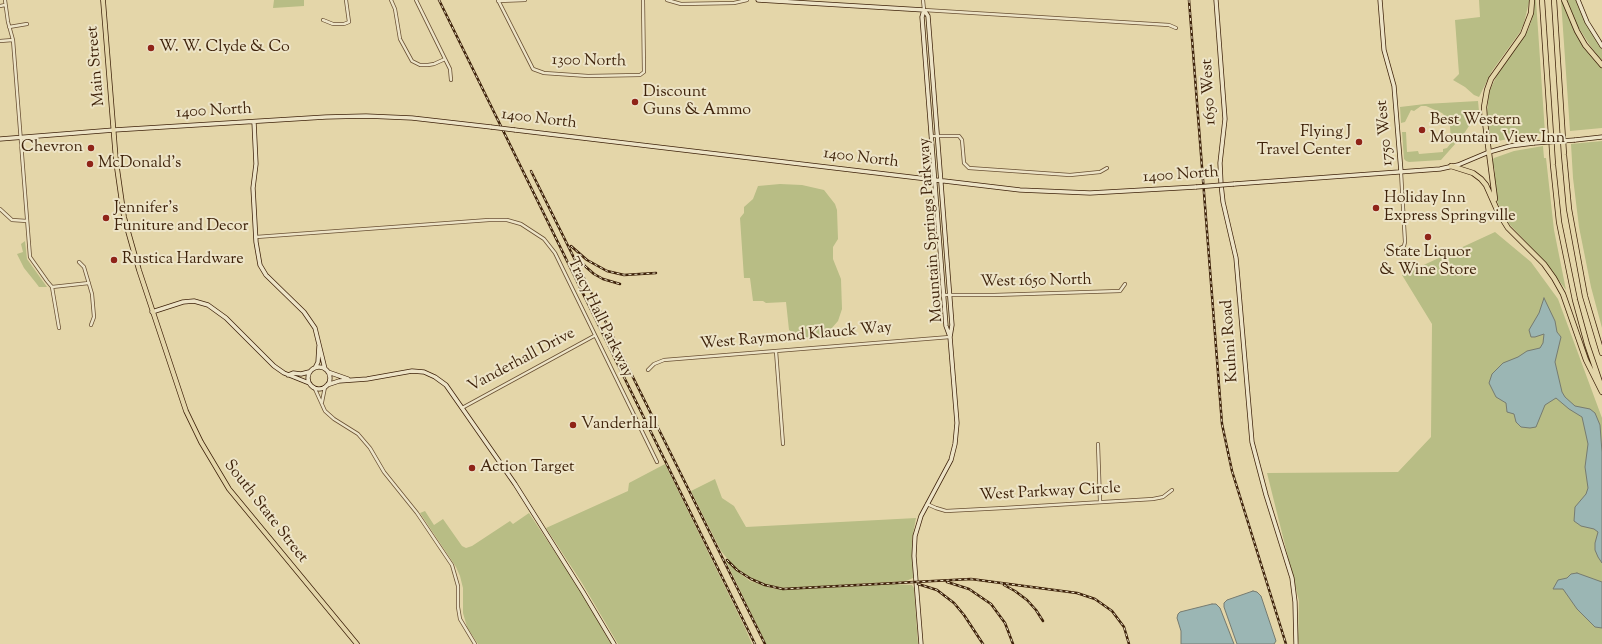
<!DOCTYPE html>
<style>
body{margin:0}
canvas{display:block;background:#e4d6a9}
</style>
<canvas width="1602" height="644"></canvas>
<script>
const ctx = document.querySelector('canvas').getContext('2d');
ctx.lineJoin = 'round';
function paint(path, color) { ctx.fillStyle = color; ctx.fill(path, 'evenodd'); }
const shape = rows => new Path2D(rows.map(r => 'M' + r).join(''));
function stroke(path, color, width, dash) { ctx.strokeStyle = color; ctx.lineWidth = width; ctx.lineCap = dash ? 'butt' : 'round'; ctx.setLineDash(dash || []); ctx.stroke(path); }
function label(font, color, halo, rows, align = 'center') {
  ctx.font = font + ' "Sorts Mill Goudy",serif'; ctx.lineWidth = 4; ctx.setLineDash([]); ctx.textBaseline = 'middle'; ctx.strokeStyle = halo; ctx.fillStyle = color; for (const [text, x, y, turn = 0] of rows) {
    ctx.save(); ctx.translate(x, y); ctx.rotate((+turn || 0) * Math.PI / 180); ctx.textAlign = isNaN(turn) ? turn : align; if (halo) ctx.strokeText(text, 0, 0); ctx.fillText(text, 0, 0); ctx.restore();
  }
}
const green = shape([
 [274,0,304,0,304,6,273,8],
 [1479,0,1529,0,1529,2,1524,23,1520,32,1492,71,1479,97,1474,95,1465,87,1453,80,1459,74,1455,20,1480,17],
 [1534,0,1536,0,1545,133,1519,136,1491,143,1487,113,1489,92,1498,73,1528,30,1532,19],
 [1561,0,1563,0,1574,31,1586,49,1602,68,1602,128,1570,131],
 [1567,0,1576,0,1586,23,1602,49,1602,61,1591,47,1577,25],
 [1478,101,1479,111,1463,135,1441,160,1409,162,1406,161,1404,159,1402,132,1406,132,1407,152,1418,151,1419,154,1443,152,1443,149,1447,148,1451,143,1450,126,1447,118,1442,113,1426,106,1421,106,1414,111,1411,110,1405,122,1401,123,1400,107,1425,104],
 [1602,141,1602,328,1591,287,1579,227,1573,178,1571,144],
 [1543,146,1544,158,1546,158,1554,230,1566,290,1546,263,1510,225,1501,211,1497,201,1494,176,1495,171,1492,161,1494,158,1514,151],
 [780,184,802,185,824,190,835,204,837,210,838,239,833,247,833,259,841,279,842,309,838,321,824,337,801,338,789,330,786,302,766,303,763,301,753,301,750,278,744,278,740,218,744,213,744,207,753,199,758,186],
 [1495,232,1531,262,1558,299,1602,418,1602,644,1299,644,1298,639,1299,601,1267,473,1398,472,1431,437,1432,324,1402,275],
 [25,241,27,259,47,287,39,287,36,283,24,268,17,254,23,252,21,244],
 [665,464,745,628,752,644,618,644,582,583,546,528,628,491,629,483],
 [715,479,722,498,734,506,746,527,916,518,912,540,913,578,906,581,787,588,772,586,753,580,739,571,729,561,721,551,691,491],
 [425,511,434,525,443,519,462,546,466,548,472,546,510,521,513,524,529,513,580,590,611,644,478,644,467,627,463,613,463,588,460,576,456,567,420,513],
 [725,559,738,572,750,581,775,589,803,589,894,584,912,585,914,588,918,644,766,644]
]);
const water = shape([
 [1544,298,1555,321,1557,332,1561,337,1555,362,1562,392,1565,397,1575,406,1590,409,1595,413,1600,425,1602,452,1602,563,1598,557,1595,550,1595,543,1598,532,1594,529,1581,526,1574,521,1575,507,1586,494,1588,488,1585,467,1588,444,1582,417,1569,409,1556,398,1545,405,1536,427,1530,428,1521,427,1516,422,1514,414,1507,412,1506,403,1496,397,1489,383,1492,374,1503,363,1518,357,1527,351,1540,348,1543,343,1544,334,1535,337,1531,337,1529,330,1539,313,1544,298],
 [1577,573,1602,582,1602,628,1595,627,1577,609,1563,589,1553,589,1558,580,1567,578,1571,574,1577,573],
 [1253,591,1257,592,1261,596,1276,641,1274,644,1237,644,1224,607,1224,603,1227,600,1253,591],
 [1212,604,1216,604,1220,608,1234,644,1181,644,1181,631,1177,618,1178,614,1180,612,1212,604]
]);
const street = shape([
 [5,0,8,22,13,40,30,257,47,281,52,287],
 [391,0,395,9,400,39,412,61,420,65,428,65,434,64,445,59],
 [416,0,450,69,451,80],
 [498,0,533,69,544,73,588,76,640,75,644,72,643,0],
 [667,0,681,4,734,3,747,0],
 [923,0,924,10,1169,25,1176,28],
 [498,1,525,0],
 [0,6,5,5],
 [323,20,333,24,344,24,349,22,346,0],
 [9,27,27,24],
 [0,41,13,40],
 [931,136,959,136,962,140,964,163,969,168,1070,175,1100,172,1107,168],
 [0,209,12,220,27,221],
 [256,237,489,220,507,220,521,224,544,239,555,253,657,462],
 [1386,250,1397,250,1404,246,1405,242,1401,172],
 [79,262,84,267,92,294,94,317,91,325],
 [52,287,59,328],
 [52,287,89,283],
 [944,295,994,295,1120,291,1125,284],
 [776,351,783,444],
 [648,370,654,364,664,360,950,337],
 [315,389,325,411,334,419,358,434,370,448,384,472,417,513,452,565,458,586,458,607,460,619,475,644],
 [322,402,325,387],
 [462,408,594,336],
 [1098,444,1100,502],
 [927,504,936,508,946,511,1004,508,1153,499,1163,497,1172,490]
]);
const secondary = shape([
 [758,0,924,10],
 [1216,0,1225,119,1220,163,1221,184,1223,202,1236,258,1252,442,1266,495,1292,578,1295,602,1296,644],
 [1380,0,1384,50,1394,86,1401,172],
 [1578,0,1587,22,1602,46],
 [924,10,922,17,946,326,950,337],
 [254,122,256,164,253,188,256,242,260,265,266,275,304,312,315,328,325,369],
 [515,130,1020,190,1090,193,1196,187],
 [0,139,114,130,326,117,366,116,412,118,491,127],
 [1575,140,1602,137],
 [1234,184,1440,169,1458,165,1489,152,1510,146,1534,143],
 [152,312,183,302,194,301,208,305,226,318,274,366,284,373,309,383],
 '308 378a11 11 0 1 1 22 0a11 11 0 1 1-22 0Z',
 [315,368,318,362,319,346],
 [328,372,348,379],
 [288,375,293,373,301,374,309,372],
 [327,385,339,381,367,379,412,371,424,372,435,377,446,385,515,484,583,592,614,644],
 [921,644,914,556,915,536,921,516,951,460,955,444,957,423,950,337,952,325,928,16,924,10]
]);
const primary = shape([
 [103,0,116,161,124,217,139,270,186,411,201,442,229,489,357,644]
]);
const highway = shape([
 [1542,0,1553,165,1559,222,1575,300,1587,344,1602,388],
 [1554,0,1564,155,1569,209,1585,296,1602,353],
 [1564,0,1577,31,1585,45,1602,65],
 [1451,166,1473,173,1481,179,1486,185,1498,212,1508,228,1544,264,1554,278,1563,294,1586,360,1602,392],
 [1495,199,1485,122,1484,107,1487,90,1491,79,1523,34,1531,13,1532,0]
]);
const rail = shape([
 [439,0,755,644],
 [1189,0,1222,424,1232,471,1286,644],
 [531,171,765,644],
 [571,246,587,260,607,271,624,275,656,273],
 [577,257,586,267,594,274,603,279,620,284],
 [727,560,737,570,751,579,765,585,783,589,971,579,1077,593,1095,599,1112,611,1124,627,1129,644],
 [947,582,969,589,991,604,1005,623,1013,644],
 [918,584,937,590,954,603,964,615,983,644],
 [1004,585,1015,591,1027,600,1036,610,1043,621]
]);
const secondaryBridge = shape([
 [491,127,515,130],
 [1534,143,1575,140],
 [1196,187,1234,184]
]);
const markers = [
 [151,48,4,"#8f2418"],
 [635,102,4,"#8f2418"],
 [1422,130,4,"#8f2418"],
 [1359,142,4,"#8f2418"],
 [91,148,4,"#8f2418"],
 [90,164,4,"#8f2418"],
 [1376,208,4,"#8f2418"],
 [106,218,4,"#8f2418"],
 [1428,237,4,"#8f2418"],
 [114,260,4,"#8f2418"],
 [573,425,4,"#8f2418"],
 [472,468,4,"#8f2418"]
];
const poiNames = [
 ["W. W. Clyde & Co",159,48],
 ["Discount",643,93],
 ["Guns & Ammo",643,111],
 ["Best Western",1430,121],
 ["Mountain View Inn",1430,139],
 ["Flying J",1351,133,"right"],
 ["Travel Center",1351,151,"right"],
 ["Chevron",83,148,"right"],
 ["McDonald's",98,164],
 ["Holiday Inn",1384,199],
 ["Express Springville",1384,217],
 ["Jennifer's",114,209],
 ["Funiture and Decor",114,227],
 ["State Liquor",1428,253,"center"],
 ["& Wine Store",1428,271,"center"],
 ["Rustica Hardware",122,260],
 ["Vanderhall",581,425],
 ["Action Target",480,468]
];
const streetNames = [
 ["1300 North",589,62,1],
 ["Main Street",97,66,-95],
 ["1650 West",1210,92,-93],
 ["1400 North",214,112,-3],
 ["1400 North",539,120,7],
 ["1750 West",1386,133,-95],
 ["1400 North",861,159,7],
 ["1400 North",1181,176,-4],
 ["Mountain Springs Parkway",932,230,-94],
 ["West 1650 North",1036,282,-1],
 ["Tracy Hall Parkway",599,318,64],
 ["West Raymond Klauck Way",796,337,-5],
 ["Kuhni Road",1231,341,-94],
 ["Vanderhall Drive",522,361,-28],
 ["West Parkway Circle",1050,493,-3],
 ["South State Street",265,512,52]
];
paint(green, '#b8bd85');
paint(water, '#9bb6b4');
stroke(water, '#767b70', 1);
stroke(street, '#684f32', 4);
stroke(secondary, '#3e220a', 5);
stroke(primary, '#3e220a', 5.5);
stroke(highway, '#3e220a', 6);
stroke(street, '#ede4c7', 2.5);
stroke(secondary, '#ede4c7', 3.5);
stroke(primary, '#e4d6a9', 4);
stroke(highway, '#e4d6a9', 4.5);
stroke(rail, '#3e220a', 2.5);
stroke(rail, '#ede4c7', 1, [3]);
stroke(secondaryBridge, '#3e220a', 5, []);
stroke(secondaryBridge, '#ede4c7', 3.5);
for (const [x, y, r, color] of markers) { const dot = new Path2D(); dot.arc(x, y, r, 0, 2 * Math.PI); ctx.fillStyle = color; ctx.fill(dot); stroke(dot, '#ede4c7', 1.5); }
label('16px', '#3e220a', '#ede4c7', poiNames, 'left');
label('16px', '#3e220a', '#ede4c7', streetNames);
</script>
